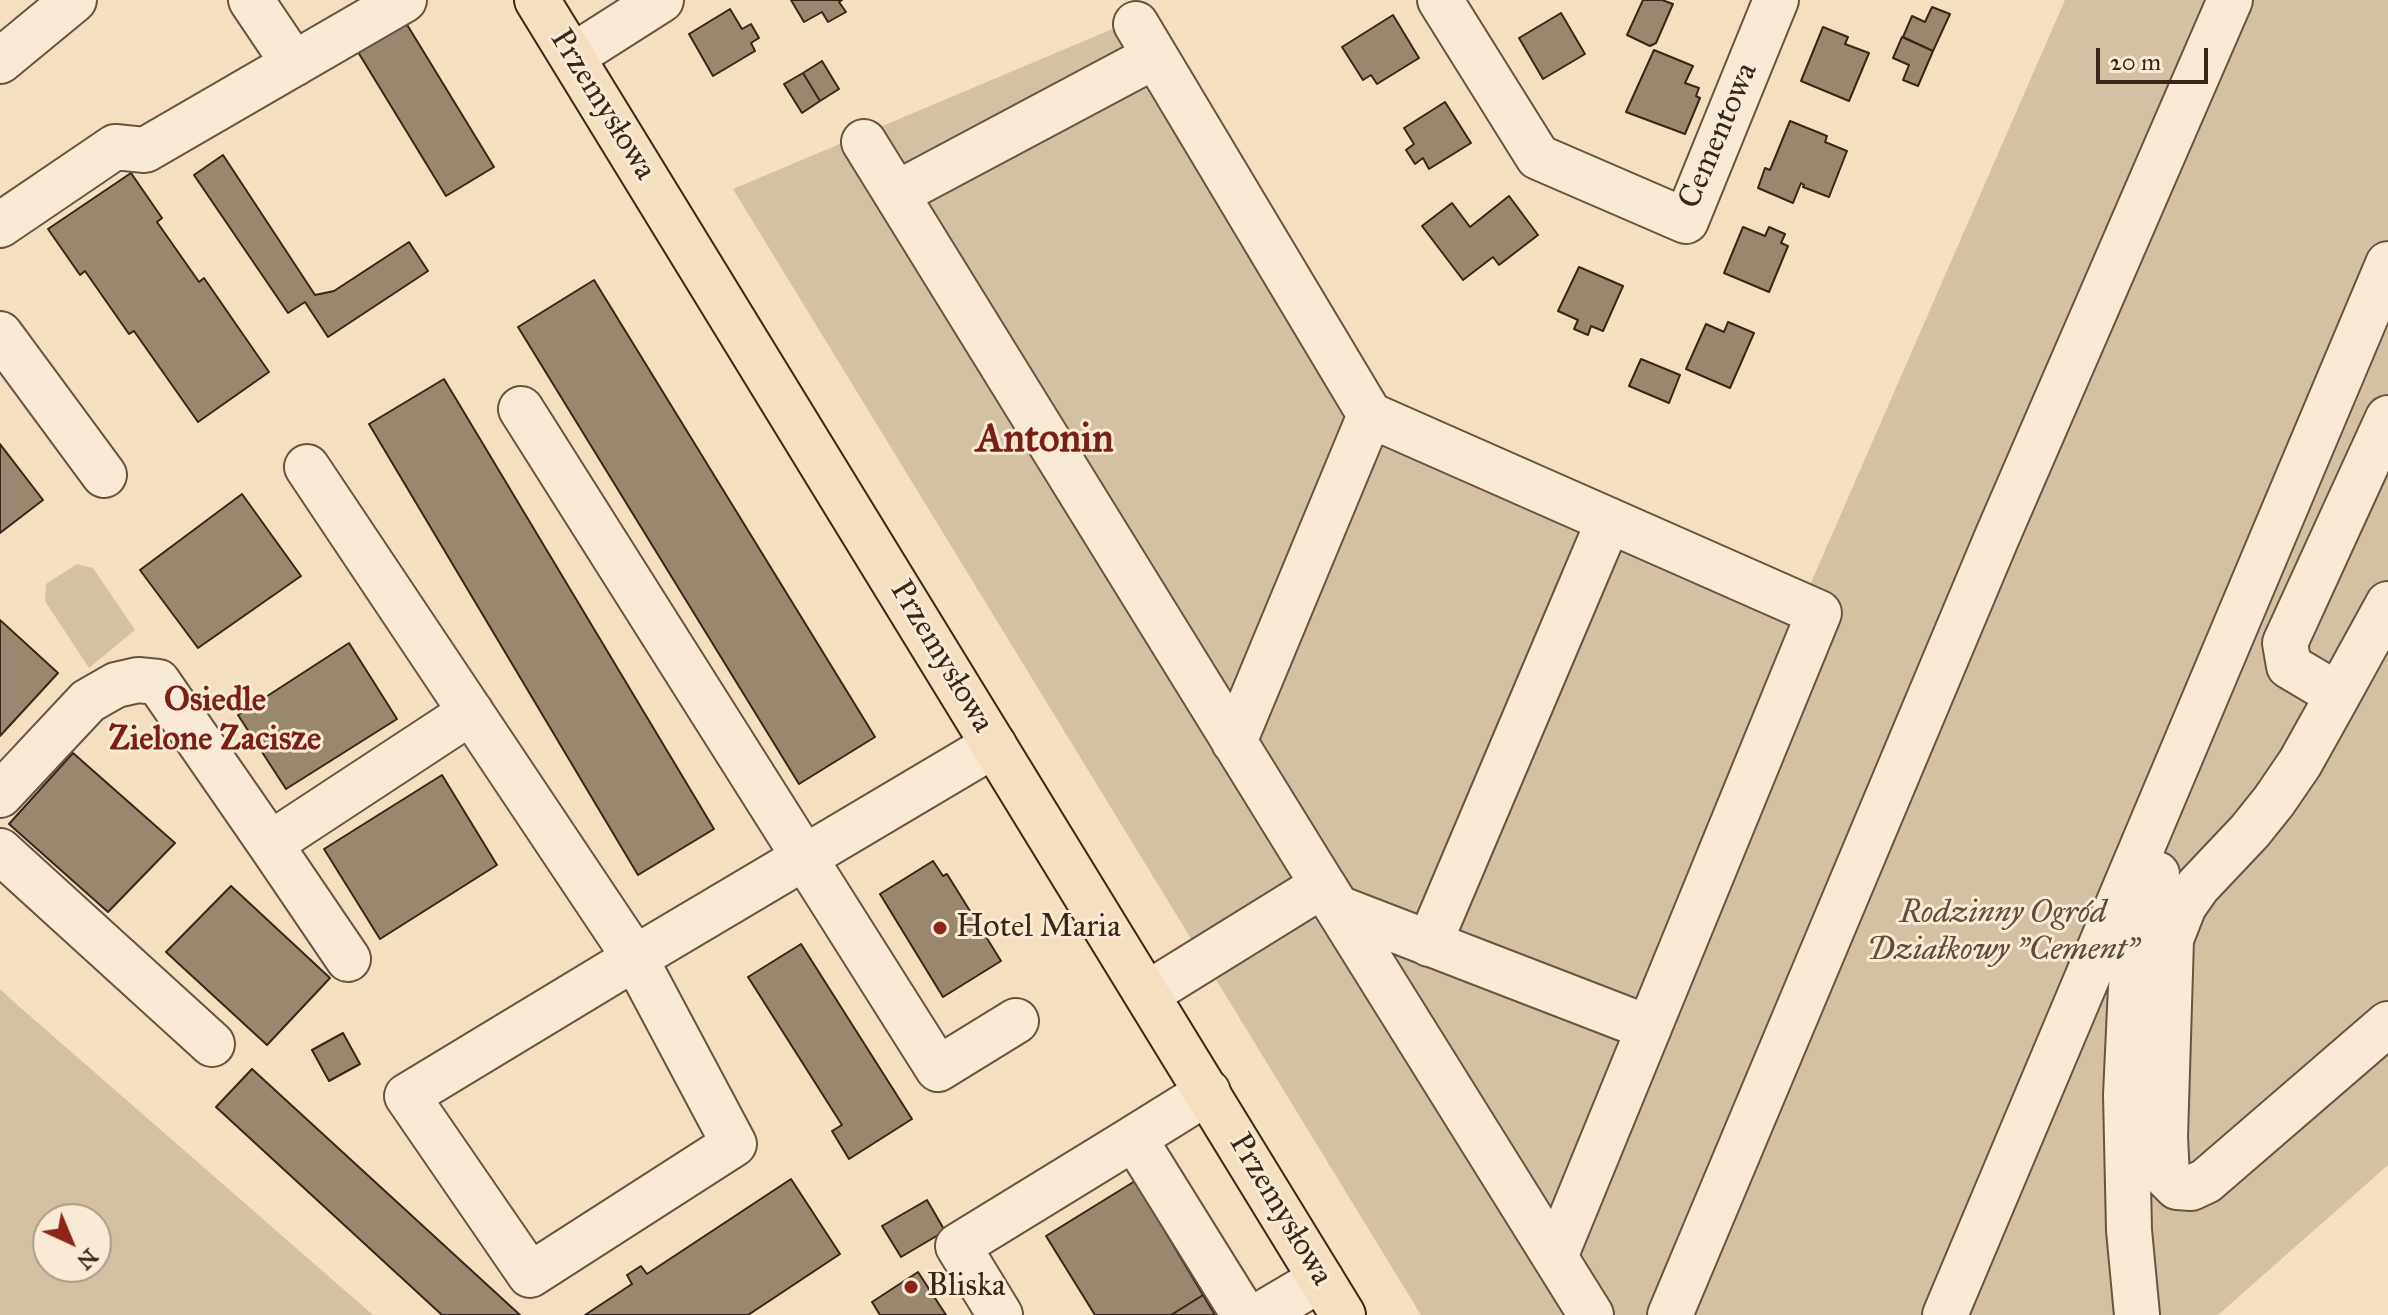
<!DOCTYPE html>
<meta charset="utf-8">
<style>
body{margin:0}
#map{position:relative;width:2388px;height:1315px;overflow:hidden;background:#f4dfbf;font-family:"IM FELL Great Primer",serif}
canvas{display:block}
.north{position:absolute;left:32px;top:1203px;width:80px;height:80px;box-sizing:border-box;background:#f8ead5;border:2px solid #ab9c89;border-radius:50%;rotate:136deg;font-size:22px;font-weight:700;line-height:32px;text-align:center;color:#382718}
.north::after{content:'';display:block;margin:auto;width:28px;height:36px;background:#8f2418;clip-path:polygon(50% 0,100% 100%,50% 72%,0 100%)}
.scale{position:absolute;left:2096px;top:48px;width:112px;height:36px;box-sizing:border-box;border:4px solid #382718;border-top:0;padding-left:10px;font-size:24px;line-height:28px;white-space:nowrap;color:#382718;-webkit-text-stroke:6px #f8ead5;paint-order:stroke}
</style>
<div id="map">
<canvas width="2388" height="1315"></canvas>
<div class="north">N</div>
<div class="scale">20 m</div>
</div>
<script>
const ctx = document.querySelector('canvas').getContext('2d');
ctx.lineJoin = 'round';
function paint(path, color) { ctx.fillStyle = color; ctx.fill(path, 'evenodd'); }
const shape = rows => new Path2D(rows.map(r => 'M' + r).join(''));
function stroke(path, color, width, dash) { ctx.strokeStyle = color; ctx.lineWidth = width; ctx.lineCap = dash ? 'butt' : 'round'; ctx.setLineDash(dash || []); ctx.stroke(path); }
function label(font, color, halo, rows, align = 'center') {
  ctx.font = font + ' "IM FELL Great Primer",serif'; ctx.lineWidth = 6; ctx.setLineDash([]); ctx.textBaseline = 'middle'; ctx.strokeStyle = halo; ctx.fillStyle = color; for (const [text, x, y, turn = 0] of rows) {
    ctx.save(); ctx.translate(x, y); ctx.rotate((+turn || 0) * Math.PI / 180); ctx.textAlign = isNaN(turn) ? turn : align; if (halo) ctx.strokeText(text, 0, 0); ctx.fillText(text, 0, 0); ctx.restore();
  }
}
const green = shape([
 [2065,0,2388,0,2388,1165,2218,1315,1421,1315,733,189,1122,25,1355,420,1800,608],
 [77,564,93,568,135,630,89,668,45,601,46,584],
 [0,989,14,1002,373,1315,0,1315],
 [48,1219,96,1219,96,1267,48,1267]
]);
const building = shape([
 [791,0,842,0,839,2,846,12,828,22,822,12,804,22,791,0],
 [1643,0,1662,0,1673,4,1656,43,1650,46,1627,35,1643,0],
 [1932,7,1950,14,1933,51,1903,37,1912,16,1925,22,1932,7],
 [730,9,742,29,751,24,759,38,751,43,755,51,713,76,689,34,730,9],
 [1561,13,1585,54,1543,79,1519,38,1561,13],
 [1393,15,1419,58,1377,84,1371,75,1363,80,1342,47,1393,15],
 [406,23,494,167,446,196,358,52,406,23],
 [1823,27,1848,37,1845,44,1869,53,1849,101,1801,81,1823,27],
 [1902,37,1933,51,1918,86,1903,80,1909,65,1893,58,1902,37],
 [1654,50,1693,66,1685,83,1699,88,1696,96,1700,98,1685,134,1626,112,1654,50],
 [822,61,839,89,820,101,803,73,822,61],
 [803,73,820,101,802,113,784,84,803,73],
 [1445,102,1471,143,1429,169,1423,158,1415,164,1406,150,1414,144,1404,128,1445,102],
 [1790,121,1827,136,1825,142,1847,151,1829,197,1803,187,1804,185,1801,183,1793,203,1758,188,1765,168,1770,170,1790,121],
 [223,155,315,295,334,291,409,242,428,271,328,337,305,302,288,313,194,175,223,155],
 [131,173,162,218,157,222,199,282,204,278,269,372,198,422,134,331,129,334,85,271,80,275,48,229,131,173],
 [1509,196,1538,235,1499,265,1493,257,1463,280,1422,226,1452,203,1470,227,1509,196],
 [1743,227,1765,236,1769,227,1785,234,1781,243,1788,246,1769,292,1724,273,1743,227],
 [1579,267,1623,286,1603,331,1591,326,1588,335,1574,329,1578,320,1558,311,1579,267],
 [594,280,875,737,799,784,518,327,594,280],
 [1728,322,1754,333,1730,388,1686,369,1706,324,1724,332,1728,322],
 [1641,359,1680,375,1669,403,1629,386,1641,359],
 [444,379,714,829,638,875,369,424,444,379],
 [0,444,43,500,0,533,0,444],
 [242,494,301,576,198,648,140,570,242,494],
 [0,620,58,673,0,736,0,620],
 [349,643,397,719,286,789,238,715,349,643],
 [73,753,175,843,108,912,9,824,73,753],
 [442,775,497,865,380,939,324,849,442,775],
 [933,861,943,876,947,874,1001,961,943,997,880,894,933,861],
 [231,886,330,978,267,1045,166,952,231,886],
 [801,944,912,1119,849,1159,832,1131,842,1125,748,977,801,944],
 [343,1033,360,1064,329,1081,312,1050,343,1033],
 [252,1069,520,1315,442,1315,216,1107,252,1069],
 [791,1179,840,1254,748,1315,585,1315,632,1284,627,1275,641,1266,647,1274,791,1179],
 [1135,1181,1203,1295,1171,1315,1095,1315,1046,1236,1135,1181],
 [927,1200,945,1231,901,1257,882,1226,927,1200],
 [918,1272,946,1315,880,1315,872,1302,918,1272],
 [1203,1295,1215,1315,1171,1315,1203,1295]
]);
const minor = shape([
 [251,0,294,64],
 [1440,0,1538,157,1686,221,1776,0],
 [1136,24,1370,415,1234,742],
 [573,56,661,0],
 [0,61,74,0],
 [864,142,1323,885],
 [896,194,1155,56],
 [0,225,115,147,145,150,404,0],
 [0,334,104,475],
 [521,409,938,1069,1016,1021],
 [1370,415,1819,613,1555,1257],
 [2388,418,2285,643,2289,666,2338,695,2300,763,2274,801,2250,831,2198,886,2184,906,2171,939,2165,1137,2167,1177,2177,1187,2191,1188,2206,1181,2388,1024],
 [307,467,635,958,994,745],
 [2338,695,2388,604],
 [0,795,88,701,116,685,138,680,158,682,270,844,471,712],
 [270,844,348,959],
 [0,851,212,1044],
 [1338,908,1649,1028],
 [1429,944,1609,520],
 [635,958,734,1144,530,1275,407,1096,635,958],
 [1147,994,1323,885,1591,1315],
 [1208,1092,1134,1138,1244,1315],
 [1000,1315,958,1246,1134,1138],
 [1260,1315,1321,1279],
 [1670,1315,1997,537,2230,0],
 [1945,1315,2388,264],
 [2137,1315,2129,1230,2126,1095,2131,987,2143,908,2157,874]
]);
const major = shape([
 [537,0,1343,1315]
]);
const markers = [
 [940,928,8,"#8f2418"],
 [911,1287,8,"#8f2418"]
];
const streetNames = [
 ["Przemysłowa",602,105,58],
 ["Cementowa",1719,136,-67],
 ["Przemysłowa",941,657,59],
 ["Przemysłowa",1280,1210,59]
];
const parkNames = [
 ["Rodzinny Ogród",2003,914],
 ["Działkowy \"Cement\"",2003,951]
];
const poiNames = [
 ["Hotel Maria",956,928],
 ["Bliska",927,1287]
];
const neighbourhoodNames = [
 ["Osiedle",215,702],
 ["Zielone Zacisze",215,741]
];
const districtNames = [
 ["Antonin",1045,441]
];
paint(green, '#d4c0a3');
paint(building, '#9a876f');
stroke(building, '#382718', 2);
stroke(minor, '#675542', 48);
stroke(major, '#382718', 48);
stroke(minor, '#f8ead5', 44);
stroke(major, '#f4dfbf', 44);
for (const [x, y, r, color] of markers) { const dot = new Path2D(); dot.arc(x, y, r, 0, 2 * Math.PI); ctx.fillStyle = color; ctx.fill(dot); stroke(dot, '#f8ead5', 3); }
label('32px', '#382718', '#f8ead5', streetNames);
label('italic 32px', '#5f4d3b', '#f8ead5', parkNames);
label('32px', '#382718', '#f8ead5', poiNames, 'left');
label('bold 34px', '#7a1f14', '#f8ead5', neighbourhoodNames);
label('bold 40px', '#7a1f14', '#f8ead5', districtNames);
</script>
